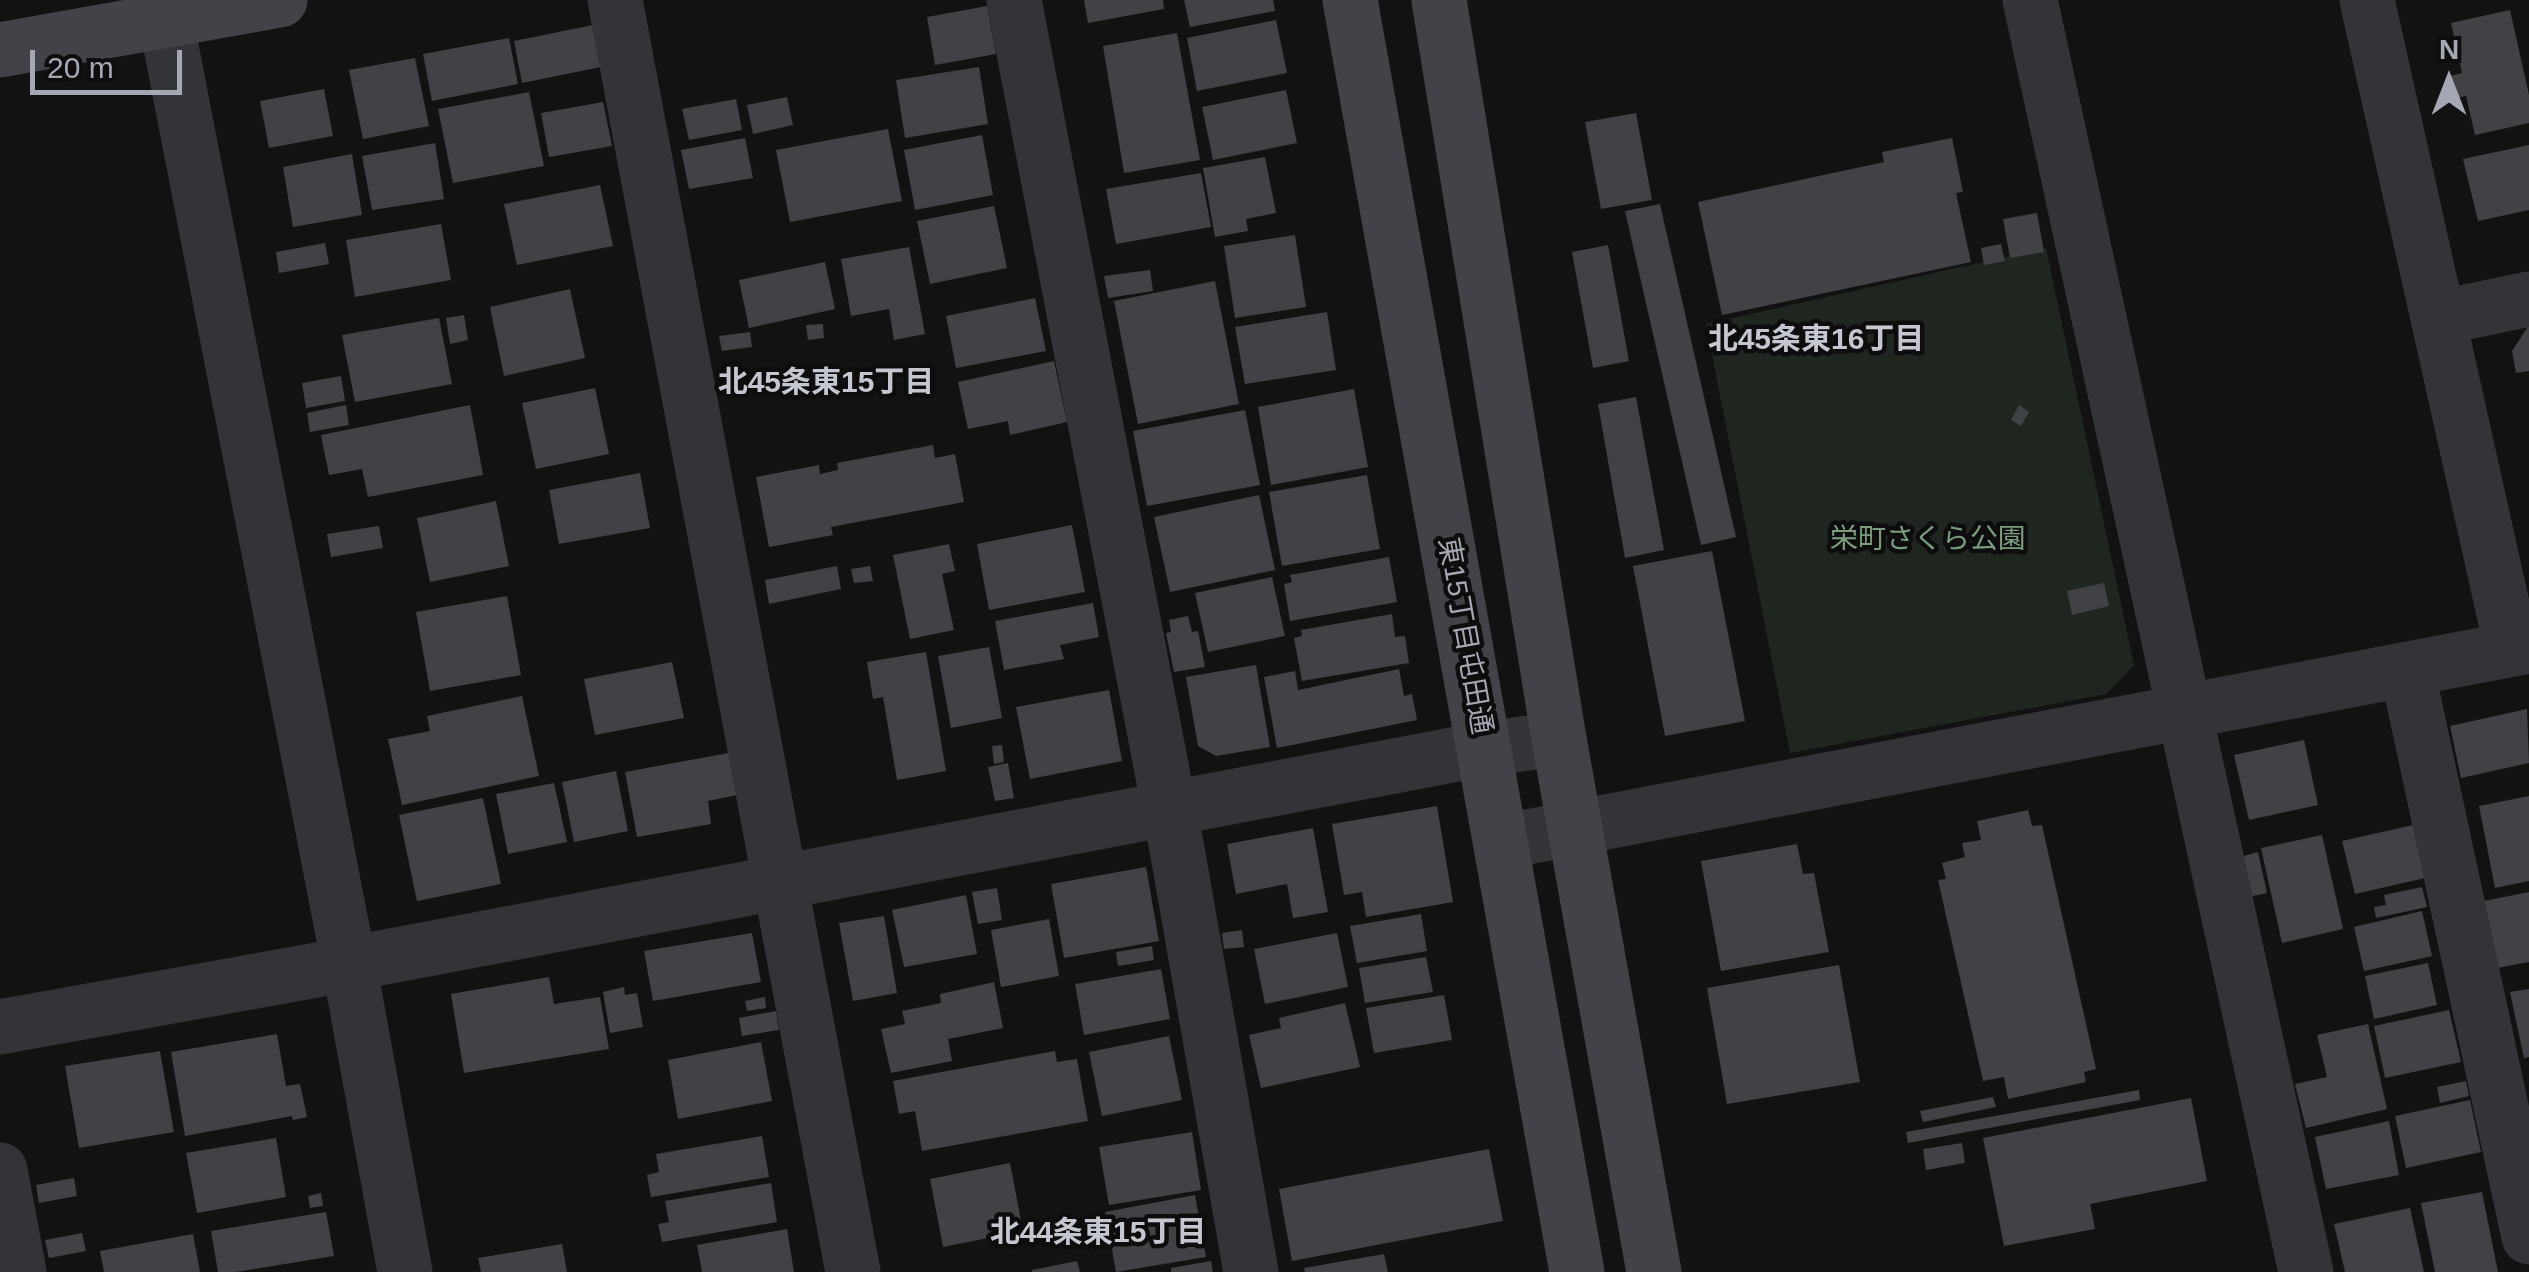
<!DOCTYPE html>
<meta charset="utf-8">
<style>
body{margin:0}
#map{position:relative;width:2529px;height:1272px;overflow:hidden;background:#121213;font-family:Arial,sans-serif}
canvas{display:block}
.north{position:absolute;left:2399px;top:30px;width:100px;height:100px;-webkit-text-stroke:8px #0d0d0e;paint-order:stroke;rotate:0deg;font-size:28px;font-weight:700;line-height:40px;text-align:center;color:#a4a8b3}
.north::after{content:'';display:block;margin:auto;width:35px;height:45px;background:#a4a8b3;clip-path:polygon(50% 0,100% 100%,50% 72%,0 100%)}
.scale{position:absolute;left:30px;top:50px;width:152px;height:45px;box-sizing:border-box;border:5px solid #a4a8b3;border-top:0;padding-left:12px;font-size:30px;line-height:35px;white-space:nowrap;color:#a4a8b3;-webkit-text-stroke:8px #0d0d0e;paint-order:stroke}
</style>
<div id="map">
<canvas width="2529" height="1272"></canvas>
<div class="north">N</div>
<div class="scale">20 m</div>
</div>
<script>
const ctx = document.querySelector('canvas').getContext('2d');
ctx.lineJoin = 'round';
function paint(path, color) { ctx.fillStyle = color; ctx.fill(path, 'evenodd'); }
const shape = rows => new Path2D(rows.map(r => 'M' + r).join(''));
function stroke(path, color, width, dash) { ctx.strokeStyle = color; ctx.lineWidth = width; ctx.lineCap = dash ? 'butt' : 'round'; ctx.setLineDash(dash || []); ctx.stroke(path); }
function label(font, color, halo, rows, align = 'center') {
  ctx.font = font + ' Arial,"Noto Sans JP",sans-serif'; ctx.lineWidth = 9; ctx.setLineDash([]); ctx.textBaseline = 'middle'; ctx.strokeStyle = halo; ctx.fillStyle = color; for (const [text, x, y, turn = 0] of rows) {
    ctx.save(); ctx.translate(x, y); ctx.rotate((+turn || 0) * Math.PI / 180); ctx.textAlign = isNaN(turn) ? turn : align; if (halo) ctx.strokeText(text, 0, 0); ctx.fillText(text, 0, 0); ctx.restore();
  }
}
const green = shape([
 [2046,248,2134,665,2107,694,1790,753,1706,324]
]);
const building = shape([
 [1084,0,1163,0,1164,9,1088,23],
 [1184,0,1273,0,1275,11,1190,27],
 [987,6,996,54,935,65,927,17],
 [2510,10,2529,95,2529,123,2475,135,2466,96,2451,99,2446,77,2462,73,2451,23],
 [1276,20,1287,73,1197,91,1187,38],
 [593,25,601,67,522,83,514,41],
 [1177,33,1200,160,1124,173,1103,46],
 [509,38,518,84,432,101,423,54],
 [415,58,429,126,363,139,349,70],
 [979,67,988,124,905,138,896,80],
 [324,89,333,136,269,148,260,101],
 [1286,90,1297,143,1213,160,1202,107],
 [529,92,544,166,453,183,438,109],
 [787,97,793,125,753,134,747,105],
 [736,99,742,130,689,140,682,109],
 [603,102,612,146,549,157,541,113],
 [1636,113,1652,200,1601,209,1585,122],
 [888,129,902,201,790,222,776,150],
 [982,135,993,195,915,210,904,150],
 [745,138,753,178,689,189,681,150],
 [1952,138,1963,192,1956,193,1971,262,1722,315,1698,202,1884,162,1882,152],
 [435,143,444,199,372,210,362,156],
 [2529,145,2529,210,2478,221,2463,159],
 [352,154,362,215,293,227,283,167],
 [1265,157,1276,213,1246,219,1248,231,1215,237,1203,168],
 [1201,173,1211,227,1116,244,1106,189],
 [600,185,613,246,517,265,504,204],
 [1660,204,1736,537,1701,545,1625,211],
 [994,206,1007,268,930,284,917,221],
 [2037,213,2044,252,2010,258,2003,219],
 [441,224,451,280,355,297,346,240],
 [1295,235,1306,307,1235,318,1224,246],
 [325,243,329,264,279,273,276,252],
 [2001,244,2005,261,1984,265,1981,248],
 [1608,245,1629,361,1593,368,1572,252],
 [909,247,925,334,894,340,889,309,851,316,841,259],
 [825,262,835,309,749,328,739,280],
 [1150,270,1153,291,1108,298,1104,276],
 [1215,281,1239,404,1138,424,1114,301],
 [570,289,585,358,504,376,490,307],
 [1035,298,1046,351,956,368,946,316],
 [1327,312,1336,370,1245,384,1235,327],
 [464,315,468,340,450,344,446,318],
 [439,318,452,384,355,402,342,335],
 [823,324,824,338,808,340,806,325],
 [2529,325,2529,371,2516,373,2512,351],
 [750,332,752,347,722,351,719,336],
 [1054,361,1067,422,1010,435,1008,421,968,429,958,382],
 [341,376,345,401,306,408,302,383],
 [595,388,609,454,536,469,522,403],
 [1354,389,1368,467,1271,485,1258,407],
 [1636,397,1664,550,1625,558,1598,404],
 [346,405,349,425,310,432,307,413],
 [470,405,483,475,368,497,362,469,329,475,321,435],
 [2019,405,2029,412,2021,426,2011,420],
 [1245,410,1260,485,1147,506,1133,431],
 [933,445,935,458,955,454,964,502,831,527,833,535,769,547,756,477,819,465,820,474,838,470,837,463],
 [640,473,650,528,559,544,549,490],
 [1367,475,1380,549,1282,566,1269,492],
 [1259,495,1275,570,1170,592,1154,517],
 [496,501,509,566,430,582,417,518],
 [1072,525,1085,592,989,610,977,544],
 [379,526,383,548,331,557,327,534],
 [949,544,955,571,942,574,954,630,910,639,893,555],
 [1712,551,1745,721,1665,736,1633,566],
 [1389,557,1397,602,1290,621,1284,584,1292,582,1290,575],
 [837,566,841,589,769,604,765,580],
 [870,566,873,581,854,583,851,569],
 [1272,577,1285,636,1208,652,1195,593],
 [2104,583,2109,606,2072,615,2067,591],
 [507,596,521,675,430,691,416,612],
 [1093,603,1099,637,1060,645,1064,659,1004,670,995,621],
 [1392,614,1395,637,1405,636,1409,663,1302,681,1294,638,1302,636,1301,630],
 [1188,616,1192,632,1198,631,1205,667,1174,672,1166,633,1171,632,1169,620],
 [989,647,1002,718,951,728,938,656],
 [926,652,946,771,897,780,883,697,873,699,867,662],
 [672,662,684,718,595,735,584,679],
 [1256,665,1270,747,1216,756,1198,746,1186,677],
 [1399,669,1404,696,1412,694,1417,720,1277,748,1264,677,1295,671,1298,690],
 [1109,690,1122,761,1030,779,1016,707],
 [522,696,539,776,402,805,388,739,430,731,427,716],
 [2527,709,2529,763,2461,778,2450,726],
 [2304,740,2318,805,2249,820,2234,755],
 [1002,745,1004,762,994,764,992,746],
 [734,752,742,794,708,801,711,824,637,837,625,772],
 [1008,763,1014,798,995,801,988,767],
 [616,771,628,831,574,842,562,782],
 [554,783,567,842,508,854,496,794],
 [2529,796,2529,881,2495,888,2479,806],
 [483,798,501,884,417,901,399,815],
 [1437,806,1453,902,1366,917,1362,892,1344,895,1332,824],
 [2028,810,2032,826,2042,825,2096,1069,2084,1072,2086,1082,2008,1099,2004,1077,1983,1081,1938,880,1946,879,1942,863,1965,857,1962,843,1981,840,1977,821],
 [2413,825,2425,878,2355,894,2342,841],
 [1313,828,1328,912,1293,918,1287,884,1236,894,1227,844],
 [2322,835,2343,929,2282,943,2261,848],
 [1797,844,1803,874,1814,873,1829,952,1721,971,1701,861],
 [2258,852,2267,893,2248,897,2240,857],
 [1146,867,1159,941,1064,958,1051,884],
 [2422,887,2427,907,2376,918,2374,907,2386,905,2384,895],
 [997,888,1002,920,978,924,972,892],
 [2529,892,2529,962,2497,968,2484,901],
 [966,895,977,954,904,967,892,910],
 [2422,911,2432,956,2364,971,2354,927],
 [1421,914,1427,951,1357,963,1350,926],
 [884,916,897,993,853,1001,839,923],
 [1049,919,1059,976,1001,987,991,930],
 [1242,930,1244,947,1224,949,1222,933],
 [752,933,761,982,653,1001,644,951],
 [1337,933,1348,987,1265,1004,1254,949],
 [1152,946,1154,960,1118,966,1116,952],
 [1426,957,1433,992,1365,1003,1359,968],
 [2428,963,2437,1005,2374,1019,2365,976],
 [1839,965,1860,1082,1727,1104,1707,988],
 [1161,969,1170,1019,1084,1035,1075,984],
 [549,977,554,1004,600,997,609,1049,464,1073,451,994],
 [994,982,1003,1028,948,1039,952,1061,891,1073,881,1029,905,1024,902,1011,941,1003,940,994],
 [624,987,625,995,637,993,643,1027,610,1033,603,992],
 [2529,989,2529,1057,2524,1058,2510,992],
 [1444,995,1452,1040,1374,1053,1366,1008],
 [765,997,766,1008,747,1011,745,1001],
 [1345,1003,1360,1067,1261,1088,1249,1035,1281,1028,1279,1018],
 [2449,1010,2461,1062,2385,1078,2374,1026],
 [776,1011,779,1030,742,1036,739,1018],
 [2368,1024,2387,1109,2306,1128,2295,1084,2327,1077,2317,1035],
 [277,1034,286,1086,300,1084,307,1117,293,1120,292,1116,185,1136,171,1052],
 [1169,1036,1182,1100,1102,1116,1089,1052],
 [761,1042,772,1101,678,1119,668,1060],
 [160,1051,174,1132,79,1148,65,1066],
 [1055,1051,1057,1062,1077,1059,1088,1121,922,1151,915,1111,899,1114,893,1081],
 [2466,1081,2469,1096,2440,1103,2437,1087],
 [2139,1090,2140,1100,1908,1143,1906,1132],
 [1993,1097,1996,1107,1923,1122,1920,1111],
 [2191,1098,2207,1181,2090,1204,2095,1229,2004,1246,1983,1138],
 [2470,1100,2481,1152,2406,1168,2395,1116],
 [2389,1121,2399,1175,2326,1189,2315,1137],
 [1192,1132,1201,1190,1109,1205,1099,1147],
 [762,1136,769,1177,651,1197,647,1175,659,1172,656,1154],
 [276,1138,286,1197,197,1213,186,1153],
 [1962,1143,1965,1163,1926,1170,1923,1149],
 [1489,1149,1503,1221,1292,1261,1279,1189],
 [1010,1163,1023,1231,943,1247,930,1179],
 [74,1178,77,1196,39,1203,36,1185],
 [771,1183,777,1222,662,1242,658,1224,669,1222,665,1201],
 [2482,1192,2498,1272,2435,1272,2421,1203],
 [321,1193,323,1206,310,1208,308,1196],
 [1195,1195,1206,1257,1116,1272,1105,1212],
 [2410,1208,2424,1272,2345,1272,2334,1224],
 [326,1212,334,1256,236,1272,218,1272,211,1231],
 [787,1229,794,1272,702,1272,697,1245],
 [82,1233,86,1251,49,1258,45,1240],
 [193,1234,200,1272,104,1272,100,1251],
 [562,1244,567,1272,481,1272,478,1258],
 [1384,1254,1388,1272,1305,1272,1304,1268],
 [1077,1261,1080,1272,1032,1272,1032,1270],
 [1211,1261,1213,1272,1171,1272,1171,1268]
]);
const street = shape([
 [162,0,349,964,405,1272],
 [615,0,853,1272],
 [1014,0,1177,849,1251,1272],
 [2030,0,2306,1272],
 [2367,0,2512,649],
 [2438,318,2529,299],
 [2407,670,2529,1237],
 [1501,842,2529,646],
 [0,1027,306,972,1484,749,1559,739],
 [0,1170,19,1272]
]);
const secondary = shape([
 [1350,0,1577,1272],
 [1439,0,1559,739,1654,1272],
 [0,50,280,0]
]);
const parkNames = [
 ["栄町さくら公園",1928,540]
];
const streetNames = [
 ["東15丁目屯田通",1464,636,80]
];
const neighbourhoodNames = [
 ["北45条東16丁目",1816,341],
 ["北45条東15丁目",826,384],
 ["北44条東15丁目",1098,1234]
];
paint(green, '#1e261f');
paint(building, '#414246');
stroke(street, '#333438', 55);
stroke(secondary, '#414348', 55);
label('28px', '#7b9d7e', '#0d0d0e', parkNames);
label('28px', '#a4a8b3', '#0d0d0e', streetNames);
label('bold 30px', '#c4c7cf', '#0d0d0e', neighbourhoodNames);
</script>
